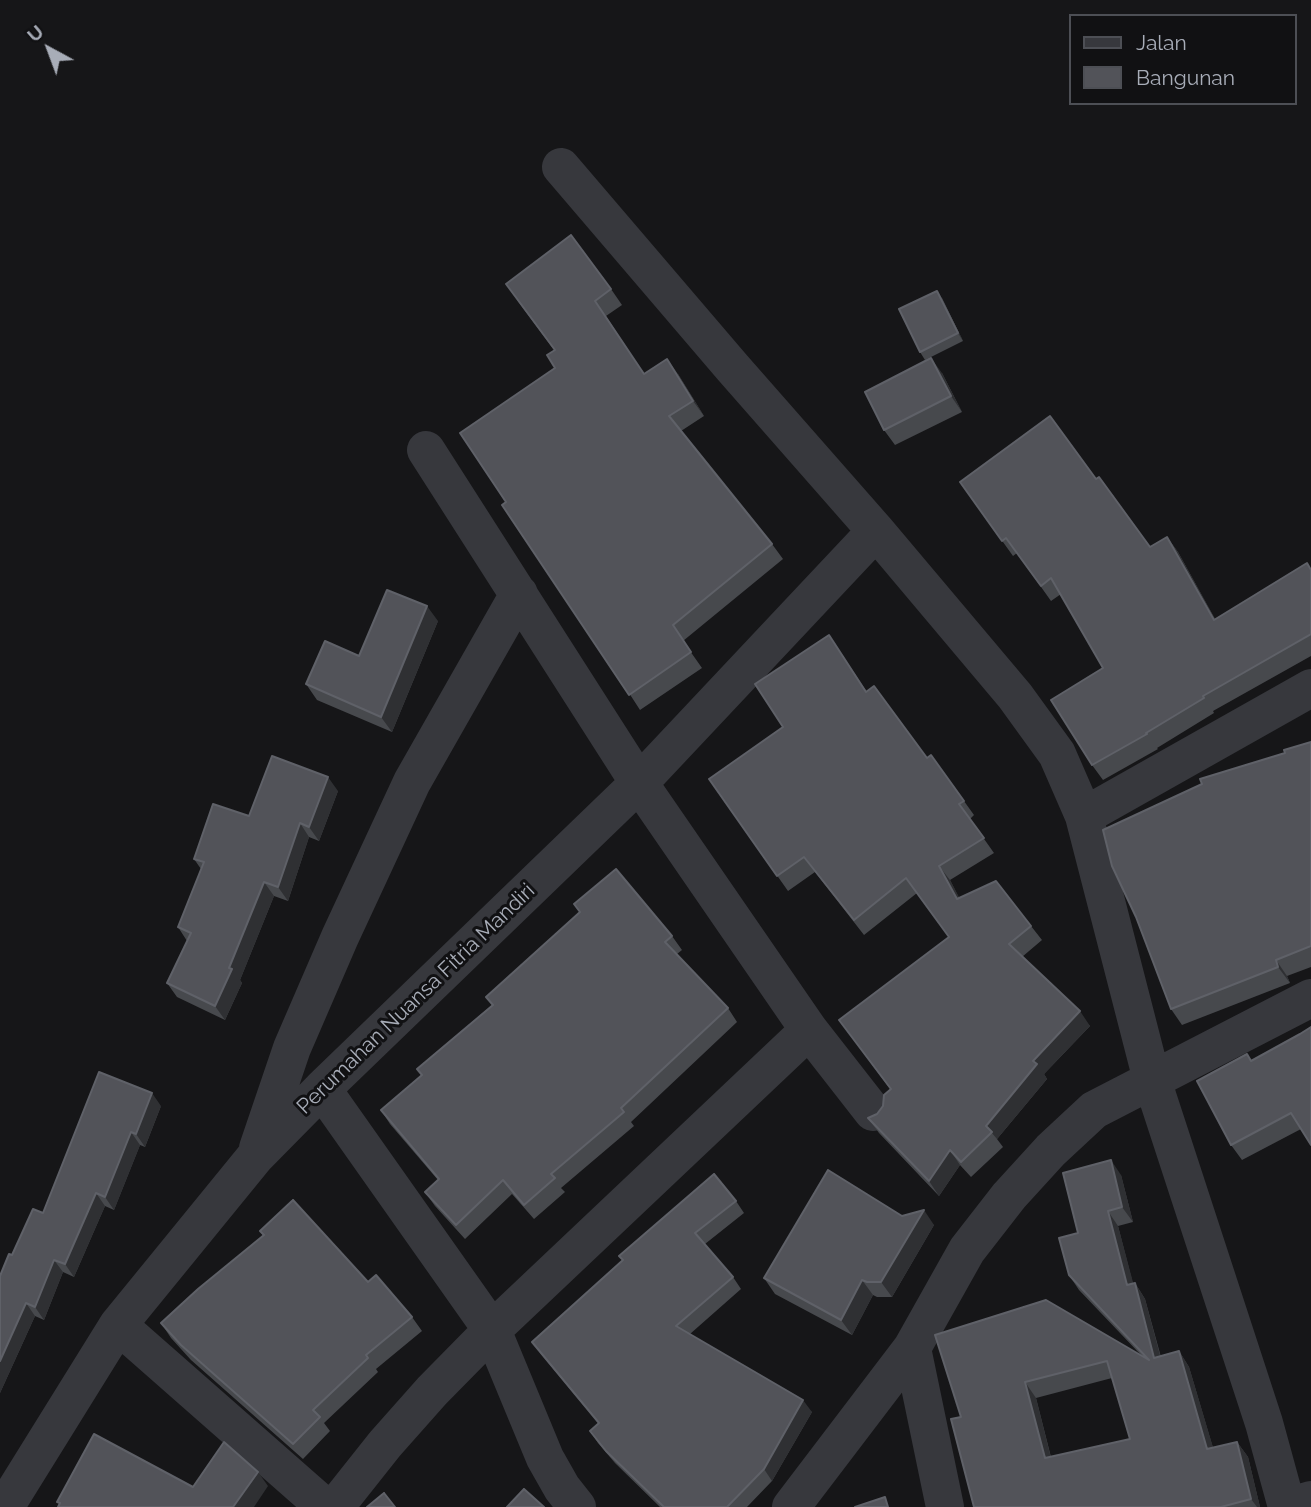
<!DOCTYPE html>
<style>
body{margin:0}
#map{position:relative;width:1311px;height:1507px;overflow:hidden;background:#161618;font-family:Raleway,sans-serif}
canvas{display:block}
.legend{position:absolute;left:1069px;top:14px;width:228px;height:91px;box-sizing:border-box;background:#111113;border:2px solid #4d4f55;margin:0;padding:9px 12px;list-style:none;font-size:21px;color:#a8adb8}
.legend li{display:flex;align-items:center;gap:14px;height:35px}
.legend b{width:35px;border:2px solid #4d4f55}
.north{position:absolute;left:14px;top:14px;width:70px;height:70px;-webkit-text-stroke:5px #111113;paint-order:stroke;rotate:319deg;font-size:19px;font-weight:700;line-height:28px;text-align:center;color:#a8adb8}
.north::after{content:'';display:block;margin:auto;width:24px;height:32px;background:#a8adb8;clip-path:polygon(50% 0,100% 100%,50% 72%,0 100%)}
</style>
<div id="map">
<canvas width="1311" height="1507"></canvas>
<ul class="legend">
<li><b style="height:9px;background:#37383d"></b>Jalan</li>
<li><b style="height:19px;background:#525359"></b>Bangunan</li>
</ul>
<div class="north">U</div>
</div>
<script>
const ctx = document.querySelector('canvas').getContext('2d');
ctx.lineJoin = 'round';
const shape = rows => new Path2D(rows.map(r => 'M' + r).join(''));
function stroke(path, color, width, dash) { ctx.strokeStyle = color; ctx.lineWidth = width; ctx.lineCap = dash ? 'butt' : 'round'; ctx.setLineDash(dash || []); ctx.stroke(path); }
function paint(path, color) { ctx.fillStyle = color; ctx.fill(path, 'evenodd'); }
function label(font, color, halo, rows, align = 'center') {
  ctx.font = font + ' Raleway,sans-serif'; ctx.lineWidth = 6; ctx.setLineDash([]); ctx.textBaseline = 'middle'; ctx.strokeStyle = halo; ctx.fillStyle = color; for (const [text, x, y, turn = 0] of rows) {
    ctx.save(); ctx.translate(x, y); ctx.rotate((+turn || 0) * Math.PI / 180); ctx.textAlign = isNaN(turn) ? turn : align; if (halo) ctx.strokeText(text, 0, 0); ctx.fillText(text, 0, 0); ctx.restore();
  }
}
const minor = shape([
 [561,167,732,367,876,531,1015,696,1057,754,1084,816,1152,1080,1264,1423,1287,1507,1311,1500],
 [426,450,639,783,809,1030,873,1112],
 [1084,816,1311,688],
 [322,1089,492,1330,545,1458,562,1488,577,1507],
 [258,1148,292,1048,340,937,412,782,519,594],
 [118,1325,325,1507],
 [912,1348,945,1507],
 [5,1507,118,1325,255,1157,322,1089,639,783,876,531],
 [335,1507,385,1444,432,1391,492,1330,809,1030],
 [791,1507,912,1348,967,1250,1009,1196,1051,1150,1094,1110,1311,998]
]);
const wall = shape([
 [611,289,622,305,606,316,644,374,678,374,704,416,681,431,772,544,783,559,683,641,702,668,640,710,506,502,555,368,554,350,517,300],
 [942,298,963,341,925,360,920,352],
 [942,373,962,412,895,445,884,430],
 [1096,479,1150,547,1167,537,1178,552,1215,619,1311,569,1311,656,1213,711,1214,713,1157,748,1158,749,1103,780,1092,765,1103,668,1061,594,1051,601,1017,553,1013,556,960,482],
 [438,621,392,732,317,700,306,684,359,656],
 [829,635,867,692,927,758,931,755,974,815,970,819,994,853,950,880,959,898,1031,926,1042,940,1022,957,1090,1026,1044,1074,1047,1079,997,1139,1003,1147,971,1177,960,1165,939,1196,879,1133,868,1118,877,1114,883,1106,890,1089,839,1020,949,937,917,893,864,935,815,872,788,891,709,779,783,727],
 [1311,742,1311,967,1287,976,1290,983,1182,1025,1171,1009],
 [338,791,319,841,309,837,288,901,274,896,240,980,242,983,225,1020,177,997,167,983,187,941,178,927,201,869,194,859,249,816],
 [574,904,672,936,682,950,677,954,728,1008,737,1022,631,1122,634,1126,561,1188,565,1192,534,1219,512,1194,465,1239,435,1206,425,1192,438,1180,390,1124,381,1110,422,1076,417,1069,492,1005,486,997,580,912],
 [1300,1034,1301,1129,1242,1160,1231,1145,1247,1054,1252,1061],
 [161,1106,145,1147,140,1145,114,1210,105,1206,74,1277,63,1272,44,1320,35,1316,0,1393,0,1276,43,1213],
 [1121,1175,1133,1222,1118,1226,1133,1284,1135,1283,1145,1299,1161,1357,1179,1351,1189,1367,1213,1448,1237,1442,1248,1457,1260,1507,974,1507,961,1417,935,1335,1141,1355,1079,1290,1069,1275,1078,1233],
 [1112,1378,1130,1439,1051,1457,1036,1398],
 [736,1201,744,1213,705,1244,733,1277,741,1289,690,1334,812,1412,772,1481,747,1507,660,1507,615,1463,598,1443,590,1431,599,1424,541,1354,532,1342],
 [902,1216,934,1225,892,1297,877,1297,873,1295,852,1335,775,1294,764,1278],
 [260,1231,368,1282,412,1317,422,1331,376,1369,378,1372,324,1423,330,1431,303,1459,191,1360,171,1338,161,1323,263,1236]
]);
const shadedWall = shape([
 [937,291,942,298,963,341,958,333],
 [931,358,942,373,962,412,951,396],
 [667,359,678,374,704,416,693,401],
 [1167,537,1178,552,1224,635,1214,620],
 [427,606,438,621,392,732,381,717],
 [328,777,338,791,319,841,309,827],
 [300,823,309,837,288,901,278,887],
 [939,866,950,880,968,914,957,899],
 [264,882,274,896,240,980,242,983,225,1020,215,1006,229,968],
 [1276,960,1287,976,1290,983,1278,967],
 [1080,1011,1090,1026,1044,1074,1047,1079,997,1139,986,1126,1033,1061],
 [152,1093,161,1106,145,1147,136,1134],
 [131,1132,140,1145,114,1210,105,1197],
 [950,1150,960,1165,939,1196,929,1181],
 [1111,1160,1121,1175,1133,1222,1122,1207],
 [96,1193,105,1206,74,1277,65,1264],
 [924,1210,934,1225,892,1297,881,1282],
 [1108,1211,1118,1226,1138,1301,1127,1285],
 [54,1260,63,1272,44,1320,35,1307],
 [862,1280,873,1295,852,1335,841,1320],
 [1135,1283,1145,1299,1165,1374,1154,1358],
 [26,1303,35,1316,0,1393,0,1361],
 [1179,1351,1189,1367,1218,1464,1207,1449],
 [1025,1382,1036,1398,1055,1474,1045,1458],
 [803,1400,812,1412,772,1481,764,1469],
 [1237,1442,1248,1457,1260,1507,1257,1507,1251,1499],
 [258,1472,268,1486,254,1507,233,1507]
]);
const building = shape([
 [571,235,611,289,595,301,644,374,667,359,693,401,669,416,772,544,673,625,691,652,629,695,502,505,506,502,460,433,555,368,547,355,555,350,506,284,571,235],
 [937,291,958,333,920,352,899,309,937,291],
 [931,358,951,396,884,430,865,392,931,358],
 [1050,416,1096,479,1099,477,1150,547,1167,537,1214,620,1307,563,1311,570,1311,634,1203,696,1204,698,1146,733,1147,734,1092,765,1051,700,1103,668,1051,578,1041,586,1006,538,1002,541,960,482,1050,416],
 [387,590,427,606,381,717,306,684,325,641,359,656,387,590],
 [829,635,866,692,874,686,927,758,931,755,964,801,959,804,984,838,939,866,957,899,996,881,1031,926,1009,944,1080,1011,1033,1061,1037,1064,986,1126,992,1132,961,1162,950,1150,929,1181,868,1118,877,1114,883,1106,884,1095,891,1089,839,1020,949,937,906,878,854,920,804,857,777,876,709,779,783,727,755,684,829,635],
 [1311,742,1311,946,1276,960,1278,967,1171,1009,1136,917,1112,866,1103,830,1202,784,1200,779,1285,753,1284,750,1311,742],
 [272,756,328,777,309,827,300,823,278,887,264,882,229,968,232,969,215,1006,167,983,191,933,178,927,204,862,194,859,213,804,249,816,272,756],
 [616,869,672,936,665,942,728,1008,621,1108,624,1112,551,1174,555,1178,524,1205,503,1180,456,1225,425,1192,439,1179,381,1110,422,1075,417,1069,493,1005,486,997,580,912,574,904,616,869],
 [1311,1027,1311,1145,1291,1113,1231,1145,1197,1081,1247,1054,1251,1061,1300,1034,1311,1027],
 [99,1072,152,1093,136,1134,131,1132,105,1197,96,1193,65,1264,54,1260,35,1307,26,1303,0,1361,0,1276,9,1254,12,1255,33,1209,43,1213,99,1072],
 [1111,1160,1122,1207,1108,1211,1127,1285,1135,1283,1154,1358,1179,1351,1207,1449,1237,1442,1251,1499,1221,1507,974,1507,951,1419,961,1417,935,1335,1046,1300,1149,1360,1069,1275,1059,1238,1078,1233,1063,1173,1111,1160],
 [1107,1361,1130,1439,1045,1458,1025,1382,1107,1361],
 [828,1170,902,1216,924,1210,881,1282,867,1282,862,1280,841,1320,764,1278,828,1170],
 [714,1174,736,1201,695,1233,733,1277,676,1326,803,1400,764,1469,727,1507,664,1507,606,1451,590,1431,599,1423,532,1342,623,1260,619,1256,714,1174],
 [293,1200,368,1282,376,1275,412,1317,366,1355,368,1358,313,1410,320,1417,293,1444,181,1345,161,1323,198,1289,264,1235,260,1231,293,1200],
 [94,1434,193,1487,224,1442,258,1472,233,1507,58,1507,60,1503,57,1502,94,1434],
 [524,1489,544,1507,507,1507,524,1489],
 [384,1493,395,1507,367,1507,384,1493],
 [885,1497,888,1507,855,1507,885,1497]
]);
const streetNames = [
 ["Perumahan Nuansa Fitria Mandiri",416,999,-44]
];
stroke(minor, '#37383d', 38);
paint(wall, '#47494d');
paint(shadedWall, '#2f3033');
paint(building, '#525359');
stroke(building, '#5f6168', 2);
label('21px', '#a8adb8', '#111113', streetNames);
</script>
